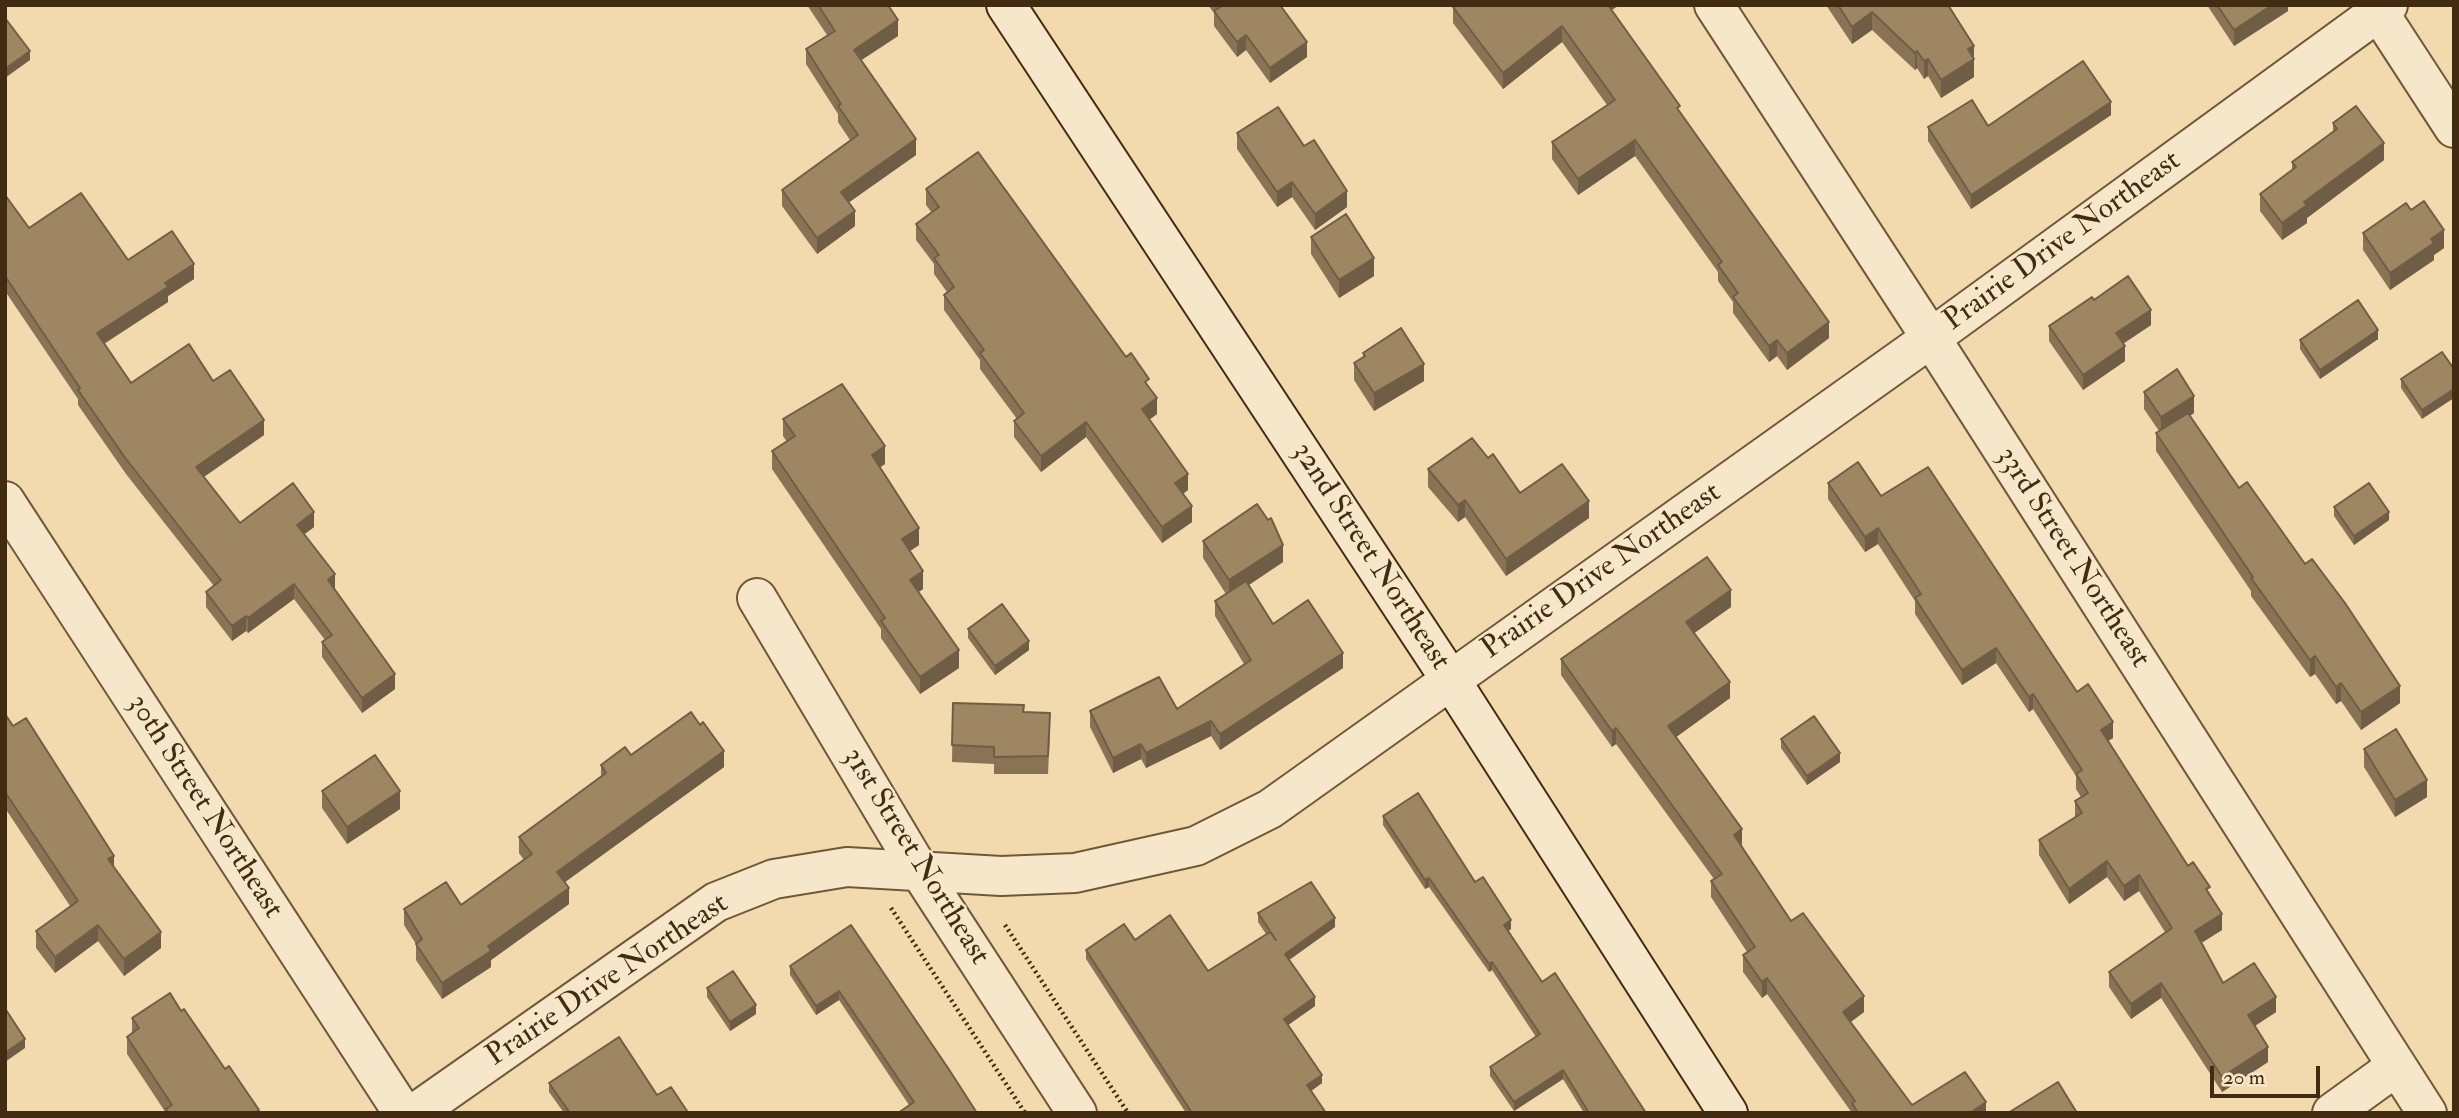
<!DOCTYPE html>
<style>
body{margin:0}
#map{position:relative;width:2459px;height:1118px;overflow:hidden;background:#f2daae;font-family:"IM FELL Double Pica",serif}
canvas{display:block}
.frame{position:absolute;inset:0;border:7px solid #422c11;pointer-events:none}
.scale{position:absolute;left:2210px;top:1066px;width:110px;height:32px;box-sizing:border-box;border:4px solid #422c11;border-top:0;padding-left:9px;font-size:21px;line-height:24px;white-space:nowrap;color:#422c11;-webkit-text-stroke:5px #f7e7ca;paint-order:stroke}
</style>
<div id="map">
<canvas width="2459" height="1118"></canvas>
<div class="frame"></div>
<div class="scale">20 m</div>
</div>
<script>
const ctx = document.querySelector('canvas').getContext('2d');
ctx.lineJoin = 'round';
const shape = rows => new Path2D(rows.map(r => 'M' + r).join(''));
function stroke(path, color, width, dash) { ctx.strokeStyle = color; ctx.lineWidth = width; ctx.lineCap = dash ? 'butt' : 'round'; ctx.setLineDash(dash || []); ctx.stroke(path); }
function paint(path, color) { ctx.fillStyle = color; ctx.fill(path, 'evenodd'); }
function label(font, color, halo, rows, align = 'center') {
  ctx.font = font + ' "IM FELL Double Pica",serif'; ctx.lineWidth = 5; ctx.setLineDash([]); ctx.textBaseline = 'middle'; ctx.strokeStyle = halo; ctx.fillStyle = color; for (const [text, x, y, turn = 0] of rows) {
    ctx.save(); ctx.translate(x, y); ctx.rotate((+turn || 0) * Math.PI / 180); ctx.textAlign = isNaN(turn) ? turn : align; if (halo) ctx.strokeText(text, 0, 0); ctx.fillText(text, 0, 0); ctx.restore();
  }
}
const path = shape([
 [891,908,1025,1113],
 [1005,925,1128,1113]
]);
const street = shape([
 [1714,5,1931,338,2427,1113],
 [2374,5,2454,128],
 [5,501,403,1113],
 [757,598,919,870,1077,1113],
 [415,1113,716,902,774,879,847,867,1001,876,1075,873,1196,846,1270,809,1931,338,2388,5],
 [2332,1113,2397,1066]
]);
const secondary = shape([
 [1006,5,1450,679,1728,1113]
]);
const wall = shape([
 [807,5,888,5,898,36,861,60,916,155,849,202,855,226,817,254,782,206,782,190,850,140,838,122,838,114,806,64,806,49,827,35],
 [1208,5,1280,5,1307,57,1270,83,1246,50,1237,57,1214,26,1214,13],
 [1618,5,1611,10,1829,338,1787,370,1777,356,1769,362,1733,313,1733,302,1718,281,1718,272,1635,156,1578,195,1552,159,1552,142,1607,105,1562,42,1503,89,1453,23,1453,7],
 [1826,5,1948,5,1974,46,1974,77,1941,98,1928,76,1924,79,1917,68,1915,70,1872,30,1852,44],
 [2207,5,2288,5,2288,11,2234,46],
 [2111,115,1971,209,1928,141,1928,127,1988,126],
 [2333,123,2384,160,2307,218,2307,223,2282,240,2260,211,2260,194,2292,170,2292,162,2333,132],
 [1237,133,1304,146,1347,207,1315,230,1292,197,1277,207,1237,149],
 [926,189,1149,388,1157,414,1149,420,1188,490,1183,494,1192,522,1162,543,1086,437,1041,472,1014,437,1014,421,1017,419,980,369,980,360,944,310,944,295,947,292,934,274,934,264,916,240,916,224,932,213,926,205],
 [5,195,29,228,128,260,194,279,168,296,168,302,104,344,131,383,213,381,264,435,204,477,240,523,314,527,304,534,335,589,395,689,362,713,322,657,322,642,325,640,294,599,248,633,246,631,232,641,206,607,206,592,214,586,126,474,78,405,78,399,5,291],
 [2411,210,2444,248,2434,255,2434,260,2390,290,2363,250,2363,233],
 [1311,237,1374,276,1339,298,1311,254],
 [2094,300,2151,325,2123,344,2125,361,2083,390,2049,341,2049,326],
 [2378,339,2320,379,2300,349,2300,340],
 [1363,353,1424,381,1374,411,1354,380,1354,363,1363,357],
 [2454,369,2422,419,2401,388,2401,379],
 [2144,392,2194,413,2190,416,2239,488,2400,703,2361,730,2341,701,2336,704,2315,674,2310,677,2251,596,2251,591,2156,451,2156,433,2159,431,2144,409],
 [783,419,885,464,880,467,919,545,910,551,923,589,918,592,959,668,920,694,881,638,881,629,772,469,772,451,787,442,783,436],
 [1488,458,1520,493,1589,518,1506,576,1465,517,1458,522,1428,487,1428,469],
 [1828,483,1881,496,2077,692,2113,738,2108,741,2188,866,2210,894,2222,930,2201,943,2223,983,2276,1012,2255,1026,2268,1062,2222,1092,2161,998,2131,1019,2109,987,2109,972,2165,932,2139,891,2124,901,2107,877,2069,904,2039,855,2039,840,2075,817,2075,801,2081,797,2076,789,2076,776,2033,709,2029,712,1996,663,1962,685,1915,614,1915,601,1878,544,1865,552,1828,499],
 [2334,507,2389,520,2354,545,2334,516],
 [1203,541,1283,562,1249,585,1273,624,1343,668,1220,750,1211,736,1146,768,1141,759,1113,773,1090,727,1090,711,1177,709,1244,664,1215,616,1215,601,1226,594,1203,558],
 [1731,607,1694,633,1730,698,1676,737,1742,845,1741,846,1791,921,1864,1012,1850,1022,1912,1105,1986,1113,1852,1113,1767,994,1762,998,1743,972,1743,955,1747,952,1711,897,1711,881,1714,879,1616,744,1612,747,1561,675,1561,659],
 [968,629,1029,650,995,675,968,638],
 [953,703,1024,712,1050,731,1048,774,994,774,994,764,952,762],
 [5,714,114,866,161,948,124,976,98,941,55,973,36,948,36,931,70,906,5,808],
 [1781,739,1840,762,1807,785,1781,748],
 [2364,749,2427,797,2395,817,2364,767],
 [631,755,724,767,564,882,569,904,491,960,491,967,442,999,416,960,416,944,404,925,404,909,461,905,524,860,519,853,519,837,601,776,601,765],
 [322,791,400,809,347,844,322,808],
 [1383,816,1475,882,1511,929,1508,931,1542,982,1646,1113,1584,1113,1563,1079,1514,1111,1490,1076,1490,1067,1536,1037,1492,970,1489,972,1429,887,1425,889,1383,825],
 [1258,913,1335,927,1289,960,1315,1006,1288,1025,1322,1083,1311,1091,1326,1113,1186,1113,1086,959,1086,950,1135,940,1208,971,1266,934,1258,922],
 [851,925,977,1113,909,1105,839,1000,816,1015,790,975,790,966],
 [707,988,756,1014,730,1031,707,997],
 [181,1011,225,1069,259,1113,166,1113,127,1054,127,1037,132,1033,132,1018],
 [549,1083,657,1095,687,1113,564,1113,549,1092]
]);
const shadedWall = shape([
 [1604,5,1618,5,1618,6,1604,15],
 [2272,5,2288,5,2288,11,2234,46,2234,30],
 [1872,12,1872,30,1852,44,1852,27],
 [898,20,898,36,854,65,854,50],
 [1562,26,1562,42,1503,89,1503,73],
 [1246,35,1246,50,1237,57,1237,42],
 [1307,42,1307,57,1270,83,1270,68],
 [1974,46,1974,77,1941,98,1941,80,1968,49],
 [30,51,30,60,5,78,5,69],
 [1917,51,1917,68,1915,70,1915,53],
 [1928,59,1928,76,1924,79,1924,61],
 [2111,102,2111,115,1971,209,1971,195],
 [916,139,916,155,841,208,841,192],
 [1635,140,1635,156,1578,195,1578,179],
 [2384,143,2384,160,2307,218,2307,223,2282,240,2282,223,2304,202],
 [1292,182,1292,197,1277,207,1277,192],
 [1347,191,1347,207,1315,230,1315,214],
 [855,211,855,226,817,254,817,238],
 [2444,230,2444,248,2434,255,2434,260,2390,290,2390,273,2431,239],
 [1374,258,1374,276,1339,298,1339,280],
 [194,264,194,279,168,296,168,302,97,348,97,333,165,283],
 [2151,310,2151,325,2116,348,2116,333],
 [1829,322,1829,338,1787,370,1787,353],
 [2378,330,2378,339,2320,379,2320,370],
 [1777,340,1777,356,1769,362,1769,346],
 [2125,346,2125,361,2083,390,2083,375],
 [1424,364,1424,381,1374,411,1374,393],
 [2454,389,2454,398,2422,419,2422,410],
 [2194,396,2194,413,2161,435,2161,417],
 [1157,398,1157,414,1142,425,1142,409],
 [264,420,264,435,196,482,196,467],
 [1086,422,1086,437,1041,472,1041,456],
 [885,446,885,464,872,473,872,455],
 [1188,474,1188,490,1175,499,1175,483],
 [1465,500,1465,517,1458,522,1458,505],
 [1589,501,1589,518,1506,576,1506,559],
 [1192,506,1192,522,1162,543,1162,527],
 [314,512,314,527,297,540,297,525],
 [2389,512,2389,520,2354,545,2354,536],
 [919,528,919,545,902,556,902,539],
 [1878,528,1878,544,1865,552,1865,537],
 [1283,545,1283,562,1229,598,1229,580],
 [923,571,923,589,910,598,910,580],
 [335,574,335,589,328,580],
 [294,584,294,599,248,633,248,618],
 [1731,590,1731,607,1686,639,1686,622],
 [246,616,246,631,232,641,232,626],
 [1029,641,1029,650,995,675,995,666],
 [1996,648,1996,663,1962,685,1962,670],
 [959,650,959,668,920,694,920,677],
 [1343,653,1343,668,1220,750,1220,734],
 [2315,656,2315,674,2310,677,2310,660],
 [395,674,395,689,362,713,362,698],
 [1730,682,1730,698,1668,743,1668,726],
 [2341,683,2341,701,2336,704,2336,687],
 [2400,686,2400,703,2361,730,2361,712],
 [2033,694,2033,709,2029,712,2029,697],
 [1211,721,1211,736,1146,768,1146,753],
 [2113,722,2113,738,2101,745,2101,730],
 [1616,728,1616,744,1612,747,1612,731],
 [1141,744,1141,759,1113,773,1113,758],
 [724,751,724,767,557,888,557,872],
 [1840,753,1840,762,1807,785,1807,776],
 [2427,780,2427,797,2395,817,2395,800],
 [400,791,400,809,347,844,347,827],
 [1742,829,1742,845,1734,851,1734,835],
 [114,856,114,872,108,859],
 [2107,861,2107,877,2069,904,2069,889],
 [2139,875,2139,891,2124,901,2124,886],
 [1429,878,1429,887,1425,889,1425,880],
 [569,888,569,904,491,960,491,967,442,999,442,983,488,946],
 [2222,914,2222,930,2195,947,2195,931],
 [1335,918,1335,927,1285,963,1285,954],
 [1511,920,1511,929,1504,934,1504,925],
 [98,925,98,941,55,973,55,957],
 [161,932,161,948,124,976,124,959],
 [1492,962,1492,970,1489,972,1489,964],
 [1767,978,1767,994,1762,998,1762,982],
 [2161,983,2161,998,2131,1019,2131,1004],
 [839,991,839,1000,816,1015,816,1006],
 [1864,996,1864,1012,1843,1028,1843,1012],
 [1315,997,1315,1006,1284,1028,1284,1019],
 [2276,997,2276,1012,2248,1030,2248,1015],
 [756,1005,756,1014,730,1031,730,1022],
 [25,1039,25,1048,5,1062,5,1053],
 [2268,1047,2268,1062,2222,1092,2222,1077],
 [1563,1070,1563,1079,1514,1111,1514,1102],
 [1322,1075,1322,1083,1307,1094,1307,1085],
 [1986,1102,1986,1113,1970,1113]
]);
const building = shape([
 [818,5,888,5,898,20,854,50,916,139,841,192,855,211,817,238,782,190,858,135,838,106,841,104,806,49,835,31,818,5],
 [1219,5,1280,5,1307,42,1270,68,1246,35,1237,42,1214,11,1220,7,1219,5],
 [1455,5,1608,5,1680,106,1677,108,1829,322,1787,353,1777,340,1769,346,1733,297,1738,293,1718,265,1722,262,1635,140,1578,179,1552,142,1615,100,1562,26,1503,73,1453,7,1455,5],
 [1838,5,1948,5,1974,46,1968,49,1974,59,1941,80,1928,59,1924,61,1917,51,1915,53,1872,12,1852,27,1838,5],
 [2217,5,2272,5,2234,30,2217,5],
 [5,18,30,51,5,69,5,18],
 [2083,61,2111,102,1971,195,1928,127,1972,100,1988,126,2083,61],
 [2356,106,2384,143,2304,202,2307,205,2282,223,2260,194,2296,167,2292,162,2337,129,2333,123,2356,106],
 [1278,107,1304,146,1314,140,1347,191,1315,214,1292,182,1277,192,1237,133,1278,107],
 [978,152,1126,357,1131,353,1149,379,1145,382,1157,398,1142,409,1188,474,1175,483,1192,506,1162,527,1086,422,1041,456,1014,421,1024,413,980,353,984,350,944,295,954,287,934,258,939,255,916,224,939,207,926,189,978,152],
 [81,193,128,260,172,231,194,264,165,283,168,287,97,333,131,383,189,344,213,381,230,370,264,420,196,467,240,523,293,483,314,512,297,525,335,574,328,580,395,674,362,698,322,642,332,635,294,584,248,618,246,616,232,626,206,592,221,580,126,459,78,390,80,388,5,276,5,195,29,228,81,193],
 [2424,201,2444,230,2431,239,2434,243,2390,273,2363,233,2406,203,2411,210,2424,201],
 [1346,214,1374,258,1339,280,1311,237,1346,214],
 [2128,276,2151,310,2116,333,2125,346,2083,375,2049,326,2092,297,2094,300,2128,276],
 [2358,300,2378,330,2320,370,2300,340,2358,300],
 [1401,328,1424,364,1374,393,1354,363,1365,356,1363,353,1401,328],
 [2442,352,2454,369,2454,389,2422,410,2401,379,2442,352],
 [2177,369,2194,396,2161,417,2144,392,2177,369],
 [842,384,885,446,872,455,919,528,902,539,923,571,910,580,959,650,920,677,881,621,885,618,772,451,795,436,783,419,842,384],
 [2188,413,2239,488,2247,482,2305,564,2312,559,2345,603,2400,686,2361,712,2341,683,2336,687,2315,656,2310,660,2251,578,2253,577,2156,433,2188,413],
 [1472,438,1488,458,1493,454,1520,493,1562,464,1589,501,1506,559,1465,500,1458,505,1428,469,1472,438],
 [1858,462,1881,496,1928,467,2077,692,2088,684,2113,722,2101,730,2188,866,2193,862,2210,887,2206,889,2222,914,2195,931,2223,983,2254,963,2276,997,2248,1015,2268,1047,2222,1077,2161,983,2131,1004,2109,972,2172,928,2139,875,2124,886,2107,861,2069,889,2039,840,2082,813,2075,801,2088,793,2076,774,2082,770,2033,694,2029,697,1996,648,1962,670,1915,598,1921,594,1878,528,1865,537,1828,483,1858,462],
 [2369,483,2389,512,2354,536,2334,507,2369,483],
 [1257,504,1268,520,1271,518,1283,545,1229,580,1203,541,1257,504],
 [1707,557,1731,590,1686,622,1730,682,1668,726,1742,829,1734,835,1791,921,1803,913,1864,996,1843,1012,1912,1105,1965,1072,1986,1102,1970,1113,1858,1113,1852,1103,1855,1101,1767,978,1762,982,1743,955,1755,947,1711,881,1722,874,1616,728,1612,731,1561,659,1707,557],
 [1246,581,1273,624,1308,600,1343,653,1220,734,1211,721,1146,753,1141,744,1113,758,1090,711,1159,677,1177,709,1251,660,1215,601,1246,581],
 [1002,604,1029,641,995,666,968,629,1002,604],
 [953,703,1024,705,1023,712,1050,713,1048,756,994,757,994,747,952,745,953,703],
 [691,712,700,725,703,722,724,751,557,872,569,888,488,946,491,951,442,983,416,944,422,939,404,909,446,882,461,905,532,854,519,837,606,773,601,765,625,747,631,755,691,712],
 [5,714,13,726,26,718,114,856,108,859,161,932,124,959,98,925,55,957,36,931,78,901,5,792,5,714],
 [1814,716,1840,753,1807,776,1781,739,1814,716],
 [2396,729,2427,780,2395,800,2364,749,2396,729],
 [375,755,400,791,347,827,322,791,375,755],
 [1418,793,1475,882,1483,877,1511,920,1504,925,1542,982,1555,973,1646,1113,1589,1113,1563,1070,1514,1102,1490,1067,1540,1034,1492,962,1489,964,1429,878,1425,880,1383,816,1418,793],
 [1311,882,1335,918,1285,954,1315,997,1284,1019,1322,1075,1307,1085,1326,1113,1192,1113,1086,950,1124,924,1135,940,1170,915,1208,971,1270,932,1276,940,1258,913,1311,882],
 [851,925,948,1068,977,1113,898,1113,914,1102,839,991,816,1006,790,966,851,925],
 [733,971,756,1005,730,1022,707,988,733,971],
 [170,993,181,1011,184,1009,225,1069,229,1066,259,1110,254,1113,168,1113,166,1109,172,1105,127,1037,139,1028,132,1018,170,993],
 [5,1010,6,1010,25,1039,5,1053,5,1010],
 [619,1037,657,1095,671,1087,687,1111,684,1113,570,1113,549,1083,619,1037],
 [2058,1082,2077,1113,2008,1113,2058,1082]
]);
const streetNames = [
 ["Prairie Drive Northeast",2063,242,-36],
 ["32nd Street Northeast",1370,557,57],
 ["33rd Street Northeast",2072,558,57],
 ["Prairie Drive Northeast",1602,572,-35],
 ["30th Street Northeast",204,807,57],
 ["31st Street Northeast",915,857,58],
 ["Prairie Drive Northeast",608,981,-34]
];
stroke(street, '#6e5838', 42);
stroke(secondary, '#422c11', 42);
stroke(path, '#422c11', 4.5, [2, 3.5]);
stroke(street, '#f7e7ca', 38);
stroke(secondary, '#f7e7ca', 38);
paint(wall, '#887355');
paint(shadedWall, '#6f5e45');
paint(building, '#9e8663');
stroke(building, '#6f5e45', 2);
label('30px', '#422c11', '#f7e7ca', streetNames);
</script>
